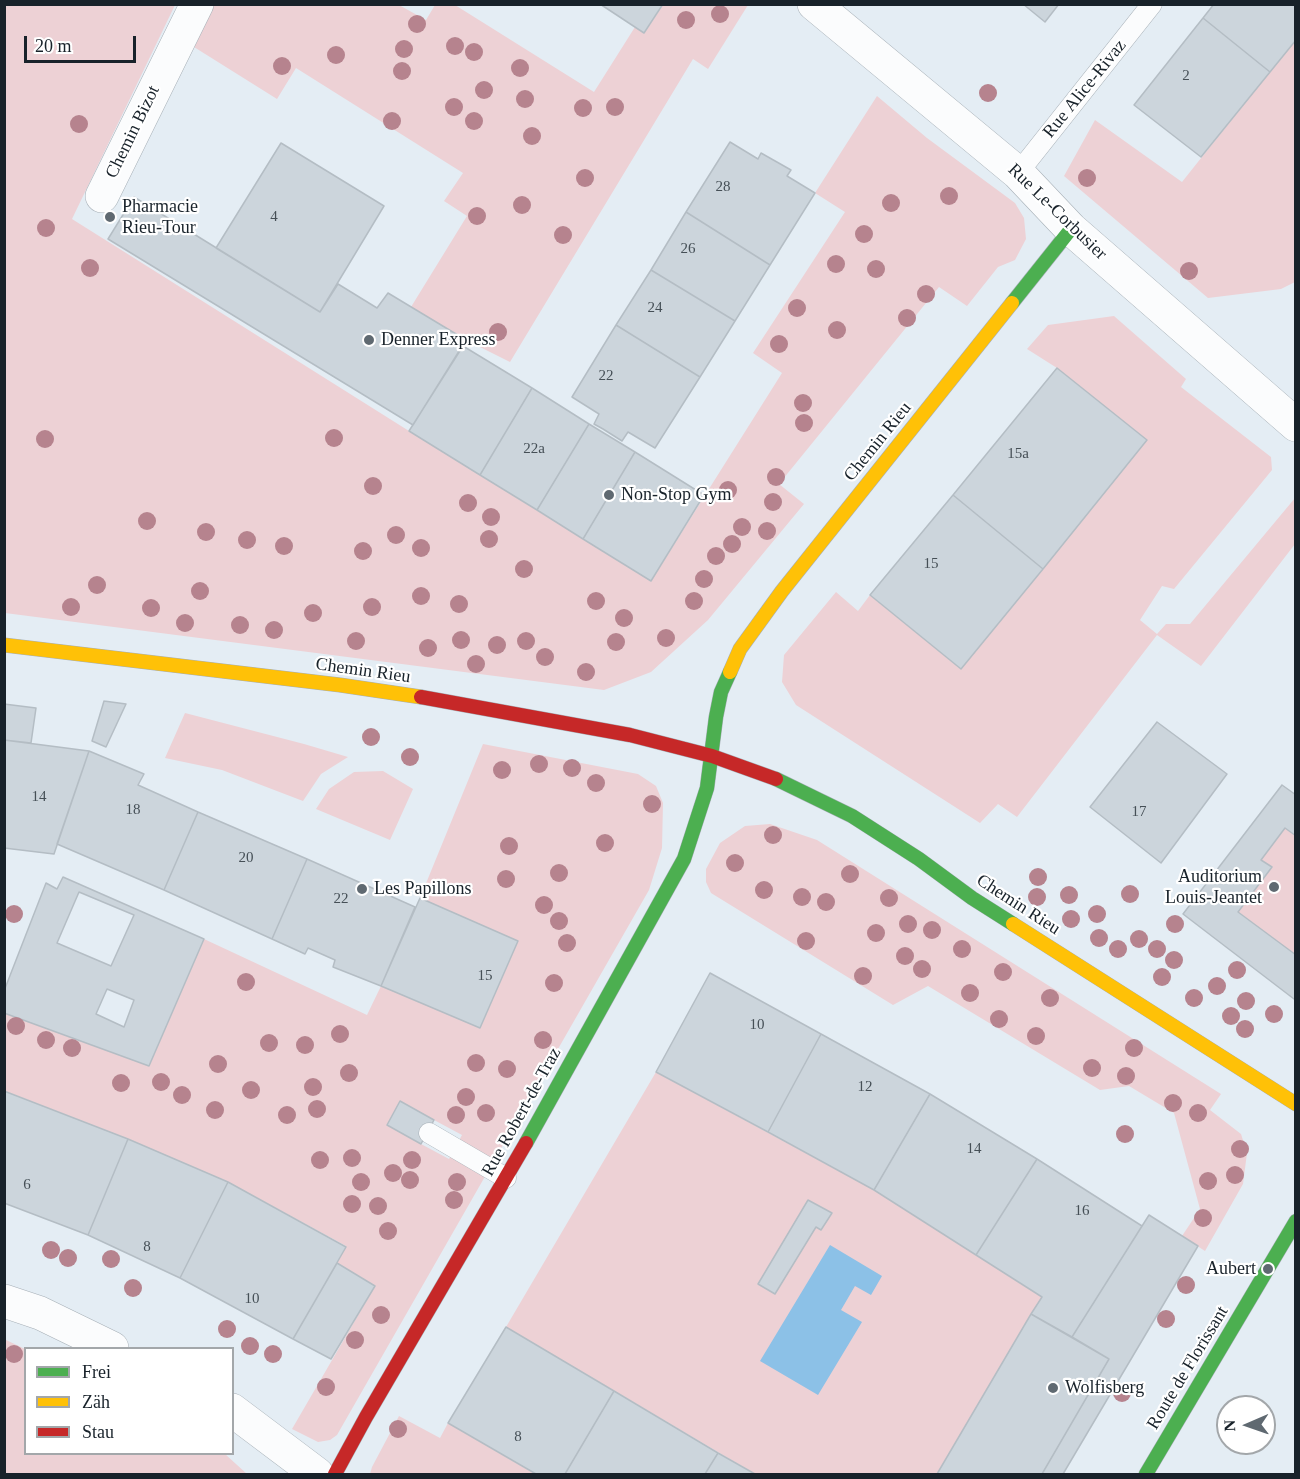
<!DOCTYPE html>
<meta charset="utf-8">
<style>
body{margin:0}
#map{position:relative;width:1300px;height:1479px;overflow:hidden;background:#e4edf4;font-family:"Times New Roman",serif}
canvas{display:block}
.frame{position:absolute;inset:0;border:6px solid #18222a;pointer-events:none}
.legend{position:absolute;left:24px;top:1347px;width:210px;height:108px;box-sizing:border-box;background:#fff;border:2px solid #a3a7aa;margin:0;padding:8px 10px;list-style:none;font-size:18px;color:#18222a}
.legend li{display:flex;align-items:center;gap:12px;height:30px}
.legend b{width:30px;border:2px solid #a3a7aa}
.north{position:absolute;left:1216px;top:1395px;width:60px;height:60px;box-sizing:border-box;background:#fff;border:2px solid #a3a7aa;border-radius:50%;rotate:268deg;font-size:16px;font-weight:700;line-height:24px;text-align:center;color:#18222a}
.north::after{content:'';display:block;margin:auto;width:21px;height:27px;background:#5f6971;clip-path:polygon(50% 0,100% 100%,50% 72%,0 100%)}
.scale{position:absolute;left:24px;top:36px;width:112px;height:27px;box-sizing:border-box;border:3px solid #18222a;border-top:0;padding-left:8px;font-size:18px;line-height:21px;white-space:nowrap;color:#18222a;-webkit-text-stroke:4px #fff;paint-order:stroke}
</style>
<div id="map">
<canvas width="1300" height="1479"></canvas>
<div class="frame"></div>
<ul class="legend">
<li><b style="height:8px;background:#4caf50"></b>Frei</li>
<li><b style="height:8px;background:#ffc107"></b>Zäh</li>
<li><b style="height:8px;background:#c62828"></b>Stau</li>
</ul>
<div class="north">N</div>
<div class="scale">20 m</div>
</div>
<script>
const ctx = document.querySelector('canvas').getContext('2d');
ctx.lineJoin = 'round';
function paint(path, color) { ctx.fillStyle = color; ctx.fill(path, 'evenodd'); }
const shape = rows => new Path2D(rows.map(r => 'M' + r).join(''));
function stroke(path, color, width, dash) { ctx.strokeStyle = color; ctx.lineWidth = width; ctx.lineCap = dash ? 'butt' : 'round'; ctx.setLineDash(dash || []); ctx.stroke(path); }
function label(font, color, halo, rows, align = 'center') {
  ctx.font = font + ' "Times New Roman",serif'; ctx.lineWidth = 4.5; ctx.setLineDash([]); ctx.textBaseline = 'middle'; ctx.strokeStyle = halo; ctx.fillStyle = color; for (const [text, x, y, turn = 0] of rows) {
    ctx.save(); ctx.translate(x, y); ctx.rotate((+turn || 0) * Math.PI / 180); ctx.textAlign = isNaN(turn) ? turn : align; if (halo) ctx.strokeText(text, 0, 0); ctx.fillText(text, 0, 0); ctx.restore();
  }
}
const green = shape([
 [5,5,175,5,72,219,409,431,651,581,782,373,753,353,845,212,815,193,877,96,927,138,1015,203,1024,218,1026,239,1015,260,998,267,967,306,939,287,779,484,804,504,708,620,651,672,604,690,5,613],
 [214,5,399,5,426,20,435,5,455,5,594,92,635,27,645,32,663,5,748,5,708,69,693,59,510,362,466,340,411,307,467,216,444,201,463,173,296,68,277,99,194,47],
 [1295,40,1295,282,1281,289,1208,298,1064,176,1095,120,1182,182],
 [1114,316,1186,379,1181,387,1271,457,1272,470,1174,589,1162,586,1140,620,1157,634,1166,624,1190,624,1295,498,1295,544,1201,666,1157,635,1017,817,998,804,980,823,796,705,782,682,784,655,836,592,858,611,870,595,961,669,1146,441,1057,368,1027,349,1048,325],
 [185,713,304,744,348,757,321,774,303,801,222,770,165,758],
 [483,744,638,774,656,786,663,803,662,848,649,890,337,1435,330,1440,318,1442,292,1429,375,1286,337,1263,346,1246,228,1182,128,1139,5,1091,4,1013,149,1066,204,939,367,1015,381,986,480,1028,518,941,420,898],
 [434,1120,462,1135,449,1159,421,1144],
 [383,771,413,789,390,840,316,809,329,789,354,772],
 [770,824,817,840,1221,1094,1210,1110,1241,1134,1247,1153,1243,1184,1205,1251,1182,1236,1200,1209,1174,1113,1129,1086,1100,1090,928,986,893,1005,711,893,706,882,706,869,720,843,745,826],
 [1285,828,1295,836,1295,955,1238,912,1272,867,1261,860],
 [656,1072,874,1190,1042,1297,937,1474,755,1474,506,1327],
 [4,1339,25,1349,26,1454,225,1454,247,1474,5,1474],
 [399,1416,440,1438,448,1423,535,1474,370,1474,372,1467]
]);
const water = shape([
 [830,1245,882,1276,871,1295,855,1286,841,1310,862,1322,818,1395,760,1361]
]);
const building = shape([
 [600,4,663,4,644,33,600,4],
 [1023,4,1059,4,1045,22,1023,4],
 [1214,4,1296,4,1296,40,1270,72,1203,18,1214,4],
 [1203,18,1270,72,1201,157,1134,105,1203,18],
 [730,142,758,159,761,153,791,170,787,176,815,193,770,265,686,212,730,142],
 [281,143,384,206,320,312,216,248,281,143],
 [134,197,320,312,338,284,377,308,388,293,466,340,413,425,108,239,134,197],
 [686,212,770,265,735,321,651,270,686,212],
 [651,270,735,321,700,377,616,325,651,270],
 [616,325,700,377,655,448,628,432,622,441,603,429,594,424,599,414,572,397,616,325],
 [463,346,532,388,480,475,409,431,463,346],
 [1057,368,1147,440,1043,569,953,495,1057,368],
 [532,388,589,424,537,510,480,475,532,388],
 [589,424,635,452,583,539,537,510,589,424],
 [635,452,704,495,651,581,583,539,635,452],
 [953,495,1043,569,961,669,870,595,953,495],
 [104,701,126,704,106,747,92,741,104,701],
 [4,704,36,708,31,743,4,740,4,704],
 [1157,722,1227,774,1161,863,1090,807,1157,722],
 [4,740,89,751,54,854,4,848,4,740],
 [89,751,144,774,138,785,198,812,164,890,57,844,89,751],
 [1282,785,1296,795,1296,836,1285,828,1261,860,1272,867,1238,912,1296,955,1296,997,1294,999,1183,914,1282,785],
 [198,812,307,859,272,939,164,890,198,812],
 [307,859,415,907,381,986,333,967,335,960,308,948,305,954,272,939,307,859],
 [63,877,204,939,149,1066,4,1013,4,991,46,883,57,889,63,877],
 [79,892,134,915,111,966,57,943,79,892],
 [107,989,134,1000,124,1027,96,1014,107,989],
 [420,898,518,941,480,1028,381,986,420,898],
 [710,973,821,1034,768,1132,656,1072,710,973],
 [821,1034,930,1094,874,1190,768,1132,821,1034],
 [4,1091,128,1139,88,1235,4,1203,4,1091],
 [930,1094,1037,1159,976,1255,874,1190,930,1094],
 [400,1101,434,1120,421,1144,387,1125,400,1101],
 [128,1139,228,1182,180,1278,88,1235,128,1139],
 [1037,1159,1142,1226,1072,1337,1031,1314,1042,1297,976,1255,1037,1159],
 [228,1182,346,1247,293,1339,180,1278,228,1182],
 [808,1200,832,1213,821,1230,816,1227,775,1294,758,1284,808,1200],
 [1149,1215,1198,1246,1063,1474,1042,1474,1109,1359,1072,1337,1149,1215],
 [337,1263,375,1286,331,1359,293,1339,337,1263],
 [1031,1314,1109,1359,1042,1474,937,1474,1031,1314],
 [506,1327,614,1391,565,1474,536,1474,448,1423,506,1327],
 [614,1391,718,1453,705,1474,565,1474,614,1391],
 [718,1453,755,1474,705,1474,718,1453]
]);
const lane = shape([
 [1018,173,1152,4],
 [429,1133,506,1178]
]);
const street = shape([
 [814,4,1018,173,1071,229,1296,425],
 [102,196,197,4],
 [4,1301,40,1313,112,1348],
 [232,1410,317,1474]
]);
const fast = shape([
 [1012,303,1071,229],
 [776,779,852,816,919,859,972,898,1013,924],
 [526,1143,684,859,707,788,716,717,721,692,730,672],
 [1146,1474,1296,1221]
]);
const slow = shape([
 [4,645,340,685,421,697],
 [730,672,740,649,782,591,1012,303],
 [1013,924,1296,1104]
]);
const jam = shape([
 [421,697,630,735,712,756,776,779],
 [335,1474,366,1417,526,1143]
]);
const trees = [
 [720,14],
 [686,20],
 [417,24],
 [455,46],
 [404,49],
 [474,52],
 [336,55],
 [282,66],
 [520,68],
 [402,71],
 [484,90],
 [988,93],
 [525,99],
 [454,107],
 [615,107],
 [583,108],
 [392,121],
 [474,121],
 [79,124],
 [532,136],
 [585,178],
 [1087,178],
 [949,196],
 [891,203],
 [522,205],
 [477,216],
 [46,228],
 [864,234],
 [563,235],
 [836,264],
 [90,268],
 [876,269],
 [1189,271],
 [926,294],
 [797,308],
 [907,318],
 [837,330],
 [498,332],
 [779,344],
 [803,403],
 [804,423],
 [334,438],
 [45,439],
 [776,477],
 [373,486],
 [728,490],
 [773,502],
 [468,503],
 [491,517],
 [147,521],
 [742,527],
 [767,531],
 [206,532],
 [396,535],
 [489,539],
 [247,540],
 [732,544],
 [284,546],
 [421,548],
 [363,551],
 [716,556],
 [524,569],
 [704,579],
 [97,585],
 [200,591],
 [421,596],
 [596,601],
 [694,601],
 [459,604],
 [71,607],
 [372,607],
 [151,608],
 [313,613],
 [624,618],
 [185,623],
 [240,625],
 [274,630],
 [666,638],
 [461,640],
 [356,641],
 [526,641],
 [616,642],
 [497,645],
 [428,648],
 [545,657],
 [476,664],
 [586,672],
 [371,737],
 [410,757],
 [539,764],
 [572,768],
 [502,770],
 [596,783],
 [652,804],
 [773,835],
 [605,843],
 [509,846],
 [735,863],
 [559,873],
 [850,874],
 [1038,877],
 [506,879],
 [764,890],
 [1130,894],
 [1069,895],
 [802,897],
 [1037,897],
 [889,898],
 [826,902],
 [544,905],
 [14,914],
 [1097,914],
 [1071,919],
 [559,921],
 [908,924],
 [1175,924],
 [932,930],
 [876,933],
 [1099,938],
 [1139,939],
 [806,941],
 [567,943],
 [962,949],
 [1118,949],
 [1157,949],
 [905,956],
 [1174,960],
 [922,969],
 [1237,970],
 [1003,972],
 [863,976],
 [1162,977],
 [246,982],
 [554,983],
 [1217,986],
 [970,993],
 [1050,998],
 [1194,998],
 [1246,1001],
 [1274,1014],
 [1231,1016],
 [999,1019],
 [16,1026],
 [1245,1029],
 [340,1034],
 [1036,1036],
 [46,1040],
 [543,1040],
 [269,1043],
 [305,1045],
 [72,1048],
 [1134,1048],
 [476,1063],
 [218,1064],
 [1092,1068],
 [507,1069],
 [349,1073],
 [1126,1076],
 [161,1082],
 [121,1083],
 [313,1087],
 [251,1090],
 [182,1095],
 [466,1097],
 [1173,1103],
 [317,1109],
 [215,1110],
 [486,1113],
 [1198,1113],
 [287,1115],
 [456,1115],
 [1125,1134],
 [1240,1149],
 [352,1158],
 [320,1160],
 [412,1160],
 [393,1173],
 [1235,1175],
 [410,1180],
 [1208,1181],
 [361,1182],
 [457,1182],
 [454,1200],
 [352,1204],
 [378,1206],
 [1203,1218],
 [388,1231],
 [51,1250],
 [68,1258],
 [111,1259],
 [1186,1285],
 [133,1288],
 [381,1315],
 [1166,1319],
 [227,1329],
 [355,1340],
 [250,1346],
 [14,1354],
 [273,1354],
 [326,1387],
 [1122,1393],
 [398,1429]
];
const markers = [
 [110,217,6,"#5f6971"],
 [369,340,6,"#5f6971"],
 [609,495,6,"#5f6971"],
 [1274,887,6,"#5f6971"],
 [362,889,6,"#5f6971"],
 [1268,1269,6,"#5f6971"],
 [1053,1388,6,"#5f6971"]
];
const numberNames = [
 ["2",1186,76],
 ["28",723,187],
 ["4",274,217],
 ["26",688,249],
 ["24",655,308],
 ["22",606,376],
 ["22a",534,449],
 ["15a",1018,454],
 ["15",931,564],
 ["14",39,797],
 ["18",133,810],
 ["17",1139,812],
 ["20",246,858],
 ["22",341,899],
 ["15",485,976],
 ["10",757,1025],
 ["12",865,1087],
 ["14",974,1149],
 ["6",27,1185],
 ["16",1082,1211],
 ["8",147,1247],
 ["10",252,1299],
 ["8",518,1437]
];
const streetNames = [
 ["Rue Alice-Rivaz",1085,89,-51],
 ["Chemin Bizot",133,132,-64],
 ["Rue Le-Corbusier",1057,212,44],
 ["Chemin Rieu",878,442,-51],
 ["Chemin Rieu",363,671,8],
 ["Chemin Rieu",1018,905,33],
 ["Rue Robert-de-Traz",522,1112,-61],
 ["Route de Florissant",1188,1368,-59]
];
const poiNames = [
 ["Pharmacie",122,207],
 ["Rieu-Tour",122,228],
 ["Denner Express",381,340],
 ["Non-Stop Gym",621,495],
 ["Auditorium",1262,877,"right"],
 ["Louis-Jeantet",1262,898,"right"],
 ["Les Papillons",374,889],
 ["Aubert",1256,1269,"right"],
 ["Wolfisberg",1065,1388]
];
paint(green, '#edd1d5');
paint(water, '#8cc1e7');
paint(building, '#ccd5dc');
stroke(building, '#b4bdc4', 1.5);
stroke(lane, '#a6afb6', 21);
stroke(street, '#a6afb6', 34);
stroke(fast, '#a6afb6', 15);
stroke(slow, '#a6afb6', 15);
stroke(jam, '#a6afb6', 15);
stroke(lane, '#fbfcfd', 20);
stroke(street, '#fbfcfd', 33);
stroke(fast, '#4caf50', 14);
stroke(slow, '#ffc107', 14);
stroke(jam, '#c62828', 14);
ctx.fillStyle = '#b6838e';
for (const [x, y] of trees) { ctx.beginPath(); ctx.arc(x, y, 9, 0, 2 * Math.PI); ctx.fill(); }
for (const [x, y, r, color] of markers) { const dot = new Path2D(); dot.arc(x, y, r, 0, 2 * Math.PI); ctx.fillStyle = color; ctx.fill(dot); stroke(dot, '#fff', 2); }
label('15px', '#454f56', null, numberNames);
label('18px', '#18222a', '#fff', streetNames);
label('18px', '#18222a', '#fff', poiNames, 'left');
</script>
